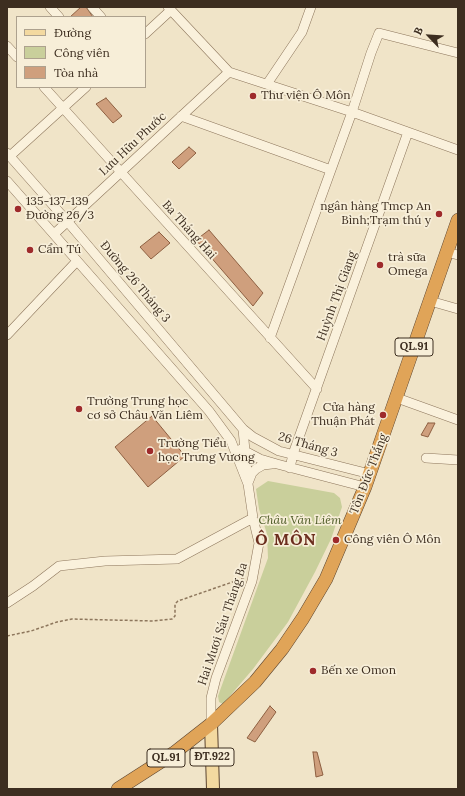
<!DOCTYPE html>
<meta charset="utf-8">
<style>
body{margin:0}
#map{position:relative;width:465px;height:796px;overflow:hidden;background:#f0e4c8;font-family:Lora,serif}
canvas{display:block}
.frame{position:absolute;inset:0;border:8px solid #3d2e20;pointer-events:none}
.legend{position:absolute;left:16px;top:16px;width:130px;height:72px;box-sizing:border-box;background:#f7eed8;border:1px solid #ada18e;margin:0;padding:5px 7px;list-style:none;font-size:12px;color:#3d2e20}
.legend li{display:flex;align-items:center;gap:8px;height:20px}
.legend b{width:20px;border:1px solid #ada18e}
.north{position:absolute;left:409px;top:16px;width:40px;height:40px;-webkit-text-stroke:3px #f7eed8;paint-order:stroke;rotate:295deg;font-size:11px;font-weight:700;line-height:16px;text-align:center;color:#3d2e20}
.north::after{content:'';display:block;margin:auto;width:14px;height:18px;background:#3d2e20;clip-path:polygon(50% 0,100% 100%,50% 72%,0 100%)}
</style>
<div id="map">
<canvas width="465" height="796"></canvas>
<div class="frame"></div>
<ul class="legend">
<li><b style="height:5px;background:#f3d9a0"></b>Đường</li>
<li><b style="height:11px;background:#c9cf9b"></b>Công viên</li>
<li><b style="height:11px;background:#cf9f7d"></b>Tòa nhà</li>
</ul>
<div class="north">B</div>
</div>
<script>
const ctx = document.querySelector('canvas').getContext('2d');
ctx.lineJoin = 'round';
function paint(path, color) { ctx.fillStyle = color; ctx.fill(path, 'evenodd'); }
const shape = rows => new Path2D(rows.map(r => 'M' + r).join(''));
function stroke(path, color, width, dash) { ctx.strokeStyle = color; ctx.lineWidth = width; ctx.lineCap = dash ? 'butt' : 'round'; ctx.setLineDash(dash || []); ctx.stroke(path); }
function label(font, color, halo, rows, align = 'center') {
  ctx.font = font + ' Lora,serif'; ctx.lineWidth = 3.5; ctx.setLineDash([]); ctx.textBaseline = 'middle'; ctx.strokeStyle = halo; ctx.fillStyle = color; for (const [text, x, y, turn = 0] of rows) {
    ctx.save(); ctx.translate(x, y); ctx.rotate((+turn || 0) * Math.PI / 180); ctx.textAlign = isNaN(turn) ? turn : align; if (halo) ctx.strokeText(text, 0, 0); ctx.fillText(text, 0, 0); ctx.restore();
  }
}
const green = shape([
 [268,481,334,493,340,498,342,507,331,539,315,572,288,622,253,669,223,704,219,702,218,696,268,558,267,534,259,509,256,489]
]);
const building = shape([
 [81,7,86,7,93,17,70,17,81,7],
 [106,98,122,116,113,123,96,104,106,98],
 [189,147,196,153,179,169,172,162,189,147],
 [209,230,263,293,253,306,196,240,209,230],
 [159,232,170,243,151,259,140,247,159,232],
 [152,416,185,456,148,487,115,447,152,416],
 [428,423,435,423,428,437,421,435,428,423],
 [270,706,276,712,255,742,247,738,270,706],
 [313,752,317,752,323,775,316,777,313,752]
]);
const path = shape([
 [7,636,31,631,57,622,72,619,153,621,172,619,175,616,175,604,178,601,244,578]
]);
const minor = shape([
 [50,7,59,17],
 [92,7,101,17],
 [168,7,229,72,352,112,458,150],
 [145,34,171,10],
 [7,46,17,57],
 [267,84,302,32,311,7],
 [44,87,317,389],
 [181,116,331,170],
 [7,153,67,221,243,429,253,437,279,451,370,474],
 [10,156,86,87],
 [7,181,209,411,231,441,248,484],
 [54,234,229,72],
 [446,252,458,255],
 [430,301,458,309],
 [7,335,77,261],
 [270,338,352,112,371,53,379,33,458,53],
 [397,398,458,420],
 [241,449,260,459,277,464,365,487],
 [426,458,458,460],
 [290,468,293,454,408,132],
 [248,483,252,473,256,469,263,465,272,464],
 [7,603,33,586,59,566,105,561,177,559,253,518],
 [211,724,211,698,216,678,252,581,259,543,253,518,248,484,243,429]
]);
const major = shape([
 [211,724,213,789]
]);
const highway = shape([
 [118,789,174,753,211,724,255,682,282,649,303,618,326,579,365,487,458,220]
]);
const markers = [
 [253,96,4,"#9e2a2b"],
 [18,209,4,"#9e2a2b"],
 [439,214,4,"#9e2a2b"],
 [30,250,4,"#9e2a2b"],
 [380,265,4,"#9e2a2b"],
 [79,409,4,"#9e2a2b"],
 [383,415,4,"#9e2a2b"],
 [150,451,4,"#9e2a2b"],
 [336,540,4,"#9e2a2b"],
 [313,671,4,"#9e2a2b"]
];
const shields = [
 [414,347,38],
 [212,757,44],
 [166,758,38]
];
const shieldNames = [
 ["QL.91",414,347],
 ["ĐT.922",212,757],
 ["QL.91",166,758]
];
const poiNames = [
 ["Thư viện Ô Môn",261,96],
 ["135-137-139",26,202],
 ["Đường 26/3",26,216],
 ["ngân hàng Tmcp An",431,207,"right"],
 ["Bình;Trạm thú y",431,221,"right"],
 ["Cẩm Tú",38,250],
 ["trà sữa",388,258],
 ["Omega",388,272],
 ["Trường Trung học",87,402],
 ["cơ sở Châu Văn Liêm",87,416],
 ["Cửa hàng",375,408,"right"],
 ["Thuận Phát",375,422,"right"],
 ["Trường Tiểu",158,444],
 ["học Trưng Vương",158,458],
 ["Công viên Ô Môn",344,540],
 ["Bến xe Omon",321,671]
];
const streetNames = [
 ["Lưu Hữu Phước",133,144,-43],
 ["Ba Tháng Hai",189,230,48],
 ["Đường 26 Tháng 3",135,282,50],
 ["Huỳnh Thị Giang",337,296,-70],
 ["26 Tháng 3",308,445,16],
 ["Tôn Đức Thắng",369,474,-69],
 ["Hai Mươi Sáu Tháng Ba",223,624,-71]
];
const parkNames = [
 ["Châu Văn Liêm",300,521]
];
const districtNames = [
 ["Ô MÔN",286,540]
];
paint(green, '#c9cf9b');
paint(building, '#cf9f7d');
stroke(building, '#8d5f41', 1);
stroke(minor, '#8d765c', 10);
stroke(major, '#5b4430', 14);
stroke(highway, '#5b4430', 14);
stroke(path, '#8d765c', 1.5, [3, 2]);
stroke(minor, '#faf1dc', 9);
stroke(major, '#f3d9a0', 12);
stroke(highway, '#e0a458', 13);
for (const [x, y, r, color] of markers) { const dot = new Path2D(); dot.arc(x, y, r, 0, 2 * Math.PI); ctx.fillStyle = color; ctx.fill(dot); stroke(dot, '#f7eed8', 1.5); }
for (const [x, y, w] of shields) { const box = new Path2D(); box.roundRect(x - w / 2, y - 9, w, 18, 3); ctx.fillStyle = '#f7eed8'; ctx.fill(box); stroke(box, '#3d2e20', 1); }
label('bold 11px', '#3d2e20', null, shieldNames);
label('12px', '#3d2e20', '#f7eed8', poiNames, 'left');
label('12px', '#3d2e20', '#f7eed8', streetNames);
label('italic 12px', '#4d5a26', '#f7eed8', parkNames);
ctx.letterSpacing = '1px';
label('bold 16px', '#6b2e1e', '#f7eed8', districtNames);
ctx.letterSpacing = '0px';
</script>
